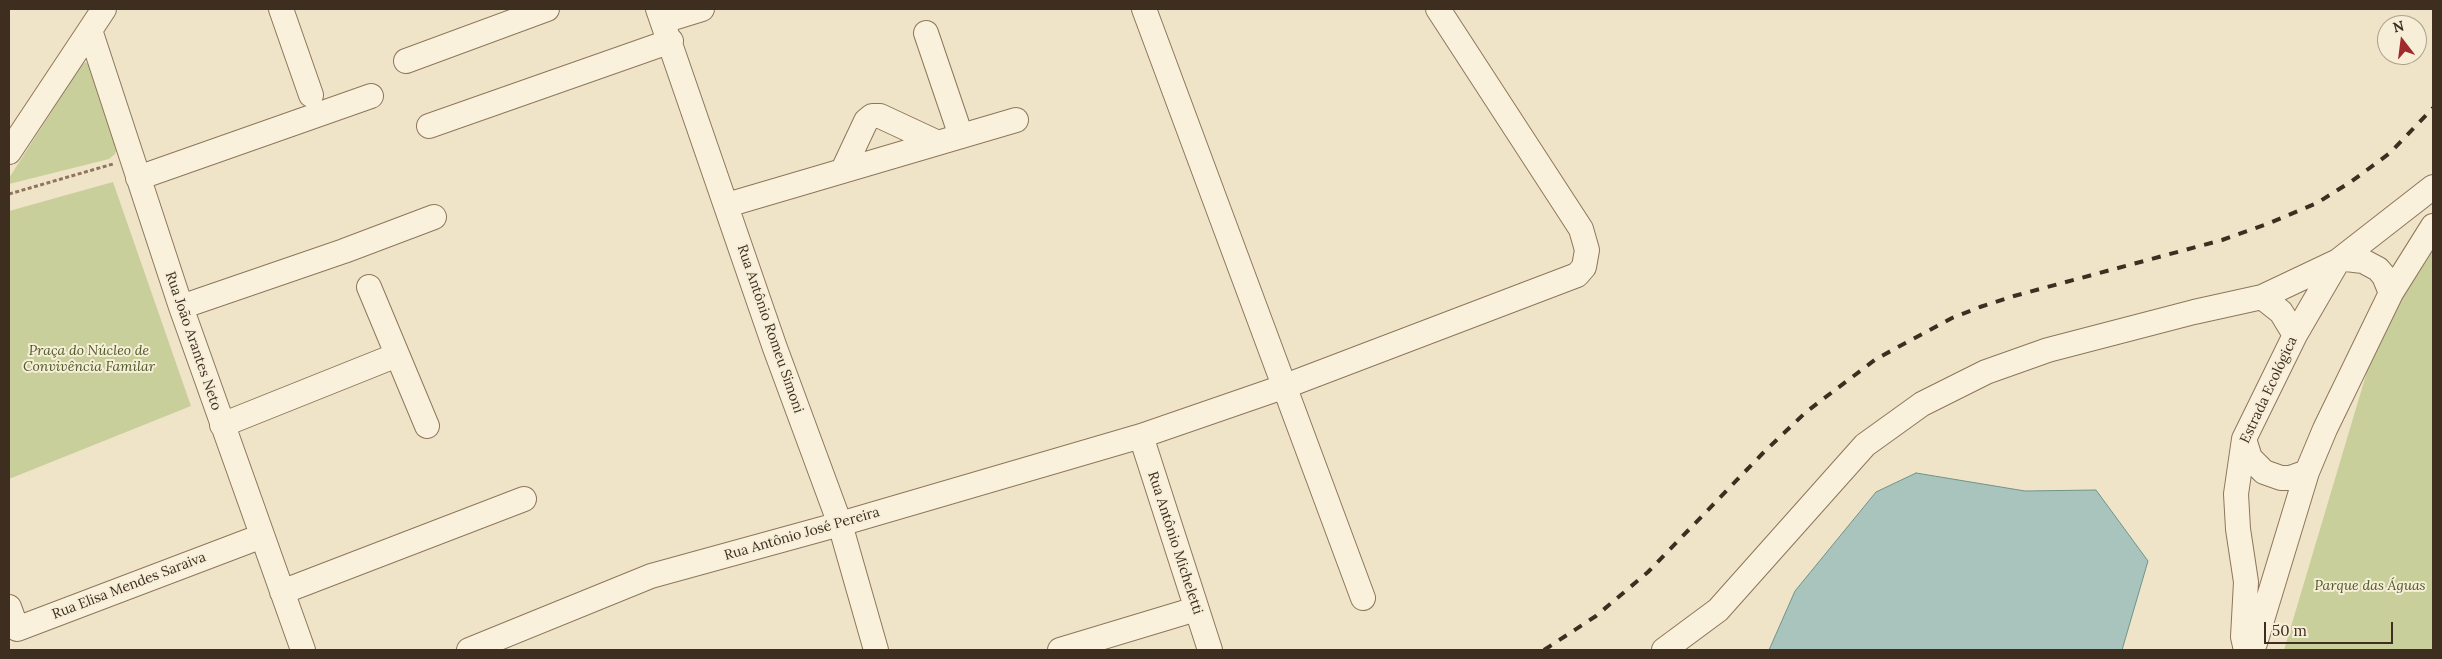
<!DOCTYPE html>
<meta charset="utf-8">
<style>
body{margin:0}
#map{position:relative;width:2442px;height:659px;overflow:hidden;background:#f0e4c8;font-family:Lora,serif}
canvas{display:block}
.frame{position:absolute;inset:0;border:10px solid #3d2e20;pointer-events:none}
.north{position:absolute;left:2377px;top:15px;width:50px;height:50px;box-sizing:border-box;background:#f7eed8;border:1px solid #ada18e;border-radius:50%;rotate:345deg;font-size:14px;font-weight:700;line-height:20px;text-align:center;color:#3d2e20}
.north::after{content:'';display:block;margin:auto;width:18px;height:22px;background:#9e2a2b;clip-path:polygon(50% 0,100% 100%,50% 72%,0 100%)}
.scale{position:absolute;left:2264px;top:622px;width:129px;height:22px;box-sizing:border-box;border:2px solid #3d2e20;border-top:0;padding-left:6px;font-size:15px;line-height:18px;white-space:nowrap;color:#3d2e20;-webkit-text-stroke:4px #f7eed8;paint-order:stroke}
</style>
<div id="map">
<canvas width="2442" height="659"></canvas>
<div class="frame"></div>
<div class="north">N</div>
<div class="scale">50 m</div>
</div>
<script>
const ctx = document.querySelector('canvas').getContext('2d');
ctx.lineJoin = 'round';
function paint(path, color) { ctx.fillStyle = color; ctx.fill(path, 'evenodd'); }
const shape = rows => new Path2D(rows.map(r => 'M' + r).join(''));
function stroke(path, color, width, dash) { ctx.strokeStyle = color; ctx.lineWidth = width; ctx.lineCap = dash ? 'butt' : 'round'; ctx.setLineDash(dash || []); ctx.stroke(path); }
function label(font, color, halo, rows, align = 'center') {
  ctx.font = font + ' Lora,serif'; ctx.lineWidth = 4; ctx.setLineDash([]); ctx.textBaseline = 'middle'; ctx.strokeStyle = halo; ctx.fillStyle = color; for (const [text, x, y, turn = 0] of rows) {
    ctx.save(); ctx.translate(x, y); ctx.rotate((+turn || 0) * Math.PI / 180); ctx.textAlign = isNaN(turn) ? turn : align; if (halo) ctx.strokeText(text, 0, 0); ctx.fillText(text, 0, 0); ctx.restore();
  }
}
const green = shape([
 [85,62,89,65,117,148,115,154,109,159,9,184,9,178,80,67],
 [113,182,191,406,9,479,9,211],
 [2433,247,2433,650,2284,650,2382,321]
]);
const water = shape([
 [1916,473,2025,491,2096,490,2148,561,2122,650,1769,650,1795,591,1876,492,1916,473]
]);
const path = shape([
 [9,194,113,164]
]);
const minor = shape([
 [281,9,311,95],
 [658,9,775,348,840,524,876,650],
 [1144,9,1363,598],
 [663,21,702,9],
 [90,30,181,307,303,650],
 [926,33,961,136],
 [406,61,547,9],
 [429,126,671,41],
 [9,152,104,9],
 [843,170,866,121,872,116,880,116,938,143],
 [138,178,371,96],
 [727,205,1016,120],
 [369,287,427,426],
 [2262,297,2281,312,2295,335],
 [181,307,344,251,434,217],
 [222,425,397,355],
 [1141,436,1210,650],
 [2244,439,2250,458,2264,472,2281,478,2290,478,2307,472],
 [282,592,524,499],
 [9,607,17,629,262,536],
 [469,650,651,576,840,524,1141,436,1283,387,1577,275,1584,267,1587,250,1581,229,1438,9],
 [1060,650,1196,609],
 [1664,650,1718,610,1865,445,1922,404,1986,372,2048,350,2194,312,2262,297,2338,261,2346,259,2363,261,2378,269,2384,276,2391,293],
 [2246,650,2243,637,2246,582,2238,529,2236,494,2244,439,2295,335,2338,261,2433,187],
 [2251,650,2255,643,2307,472,2325,429,2391,293,2433,226]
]);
const rail = shape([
 [1544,650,1596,616,1648,572,1763,453,1806,412,1876,359,1952,318,1980,307,2014,296,2222,240,2267,224,2317,203,2352,181,2390,153,2433,108]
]);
const streetNames = [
 ["Rua Antônio Romeu Simoni",770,329,71],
 ["Rua João Arantes Neto",193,341,71],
 ["Estrada Ecológica",2269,390,-65],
 ["Rua Antônio José Pereira",802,534,-16],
 ["Rua Antônio Micheletti",1175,543,72],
 ["Rua Elisa Mendes Saraiva",129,586,-21]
];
const parkNames = [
 ["Praça do Núcleo de",89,351],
 ["Convivência Familar",89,367],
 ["Parque das Águas",2370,586]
];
paint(green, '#c9cf9b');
paint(water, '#a9c4bc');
stroke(water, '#6f938a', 1);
stroke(minor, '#8d765c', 26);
stroke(path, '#8d765c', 3, [4, 2.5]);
stroke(minor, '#faf1dc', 24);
stroke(rail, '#3d2e20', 4, [9, 9]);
label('14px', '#3d2e20', '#f7eed8', streetNames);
label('italic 14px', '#4d5a26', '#f7eed8', parkNames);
</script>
